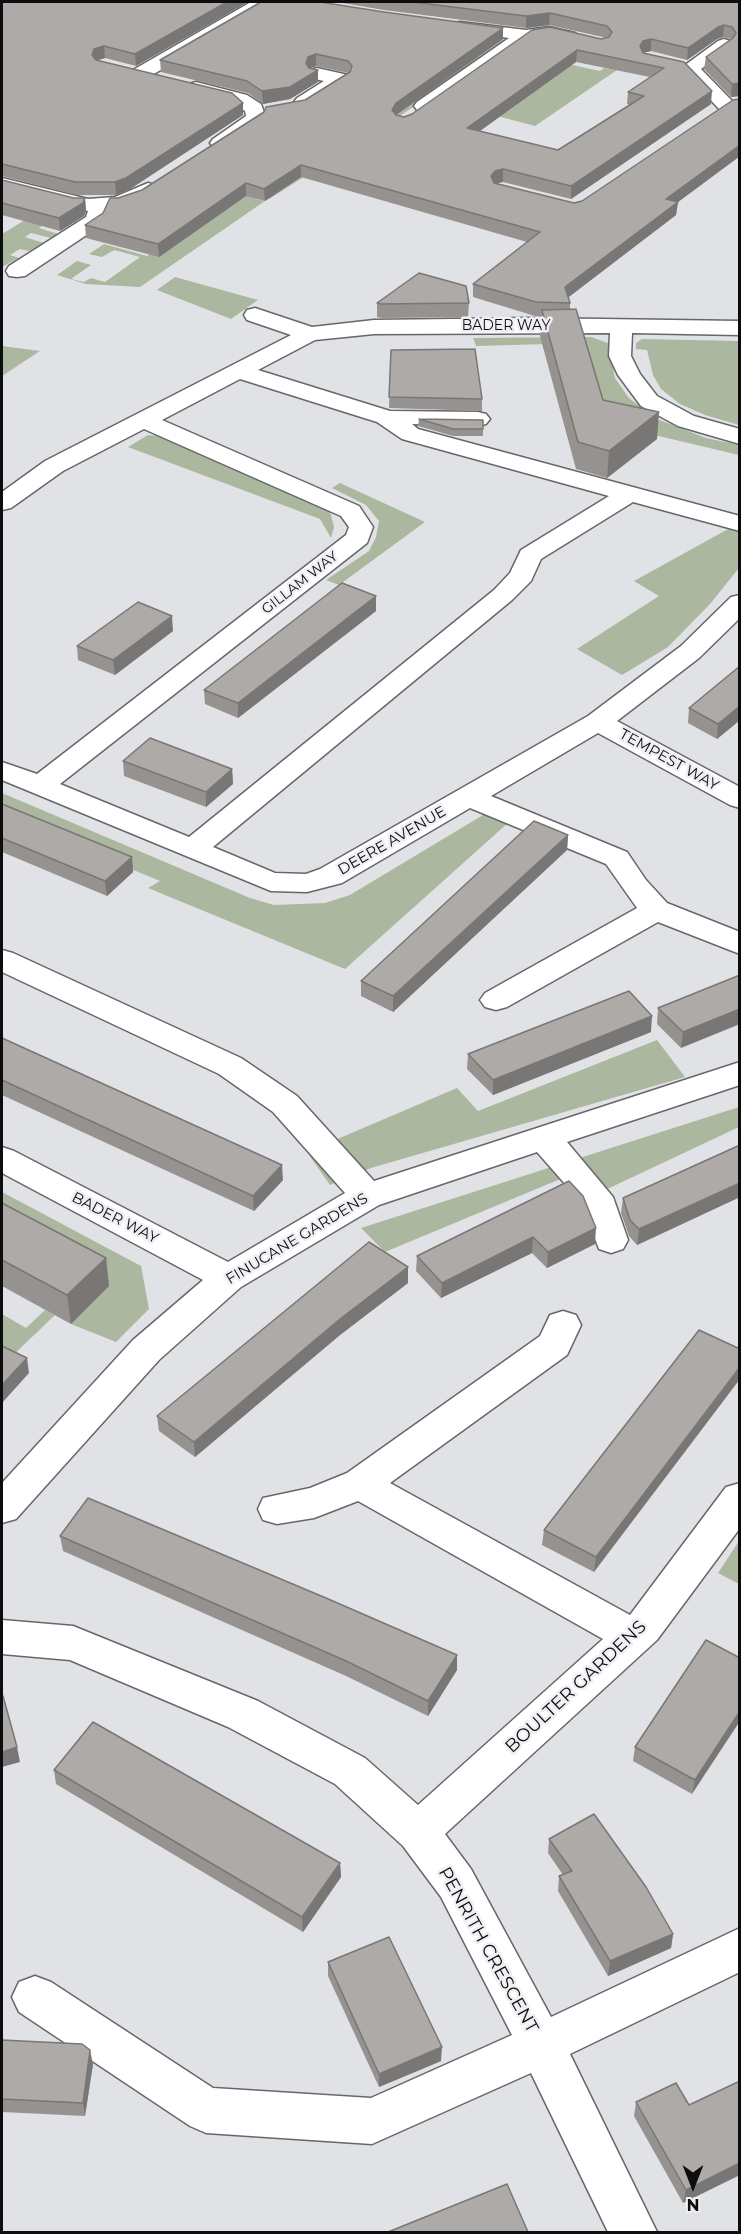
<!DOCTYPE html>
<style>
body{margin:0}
#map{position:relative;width:741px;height:2234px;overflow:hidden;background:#e1e2e6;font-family:Montserrat,sans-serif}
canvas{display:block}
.frame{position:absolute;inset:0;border:3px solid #0d0d0f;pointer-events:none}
.north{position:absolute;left:663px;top:2156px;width:60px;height:60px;-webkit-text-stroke:4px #eff0f4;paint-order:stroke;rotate:180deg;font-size:16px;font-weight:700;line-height:24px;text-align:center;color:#0d0d0f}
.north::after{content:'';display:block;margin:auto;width:21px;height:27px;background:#0d0d0f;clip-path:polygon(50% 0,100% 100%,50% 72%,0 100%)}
</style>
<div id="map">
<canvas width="741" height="2234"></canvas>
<div class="frame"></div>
<div class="north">N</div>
</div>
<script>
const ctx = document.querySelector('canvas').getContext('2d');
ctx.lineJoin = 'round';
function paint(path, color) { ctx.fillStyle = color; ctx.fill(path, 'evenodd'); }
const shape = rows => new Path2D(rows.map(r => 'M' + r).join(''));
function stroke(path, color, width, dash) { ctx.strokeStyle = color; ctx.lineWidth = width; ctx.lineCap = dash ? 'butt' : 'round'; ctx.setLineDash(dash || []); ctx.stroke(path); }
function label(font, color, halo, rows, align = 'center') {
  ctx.font = font + ' Montserrat,sans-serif'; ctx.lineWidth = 5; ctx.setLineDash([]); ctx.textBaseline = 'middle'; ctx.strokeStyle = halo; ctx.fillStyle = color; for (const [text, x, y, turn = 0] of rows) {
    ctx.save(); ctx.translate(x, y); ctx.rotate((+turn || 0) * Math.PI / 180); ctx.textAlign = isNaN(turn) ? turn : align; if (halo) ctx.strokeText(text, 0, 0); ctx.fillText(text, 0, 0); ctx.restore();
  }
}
const green = shape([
 [489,37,503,39,506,44,388,124,269,199,259,196,256,199,265,201,140,287,86,284,57,275,77,261,91,265,71,279,84,282,91,278,105,282,140,257,114,250,102,257,89,254,104,244,147,256,177,235,243,198],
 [568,64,600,71,604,68,617,70,535,126,471,109,473,107,503,114],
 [48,206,58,216,77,222,75,223,55,218,39,228,58,234,51,238,31,233,25,237,44,243,29,251,20,249,10,255,19,258,2,267,2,234],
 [175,277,258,300,231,319,157,290],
 [591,337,608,343,615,378,629,398,657,419,706,438,739,445,739,455,608,424,585,343,476,346,473,338],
 [642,339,739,341,739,425,705,415,680,404,661,389,653,375,647,350,636,349,636,343],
 [2,346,40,351,2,376],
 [148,435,169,437,330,511,334,527,331,538,320,519,128,447],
 [340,483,425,522,339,585,326,580,369,551,376,537,379,521,366,505,332,488],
 [739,523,739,568,710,604,668,647,622,675,577,649,659,596,634,581],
 [2,793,250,898,274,905,325,903,350,895,488,812,509,822,345,969,148,888,160,881,2,816],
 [657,1040,685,1077,371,1168,330,1185,307,1152,457,1088,478,1111],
 [739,1107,739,1127,603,1191,582,1170,385,1252,361,1228],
 [2,1192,141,1266,149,1309,116,1342,71,1324,83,1311,2,1230],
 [45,1310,55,1315,8,1360,2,1356,2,1314,26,1328],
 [739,1541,739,1584,718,1573]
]);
const minor = shape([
 [251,2,272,2,269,6,147,78,133,78,131,74,133,70,251,2],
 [460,22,526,30,549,27,575,33,578,37,575,41,569,42,549,37,531,40,431,110,417,110,414,106,417,102,509,38,454,31,451,27,454,23,460,22],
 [724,39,730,41,733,45,730,49,701,69,736,105,733,109,726,111,719,109,681,68,718,41,724,39],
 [317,68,348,75,350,79,311,106,297,106,294,102,297,98,324,81,310,78,308,74,310,70,317,68],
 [196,82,247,95,261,104,266,118,227,147,213,147,210,143,213,139,246,116,245,111,233,103,189,92,187,88,189,84,196,82],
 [2,178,88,199,115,197,148,183,155,185,158,189,142,201,109,210,103,224,25,276,17,277,9,276,6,271,9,266,86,217,88,211,2,190,2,178],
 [255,308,312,327,374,320,533,318,740,321,740,335,632,333,631,356,640,374,657,396,694,416,740,429,740,444,678,426,641,406,618,375,609,356,610,333,374,334,315,340,258,370,390,411,478,412,486,414,490,419,486,424,478,426,412,424,418,429,740,516,740,531,633,502,541,559,531,581,512,600,213,847,275,873,306,874,320,869,588,716,681,646,731,597,740,595,740,618,699,658,617,721,740,787,740,808,730,805,598,733,491,796,627,852,646,880,667,903,740,932,740,954,658,922,507,1007,496,1010,485,1007,480,1000,485,993,637,908,606,864,470,808,342,883,307,892,271,891,2,780,2,762,37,774,346,535,349,527,341,516,144,429,63,471,11,508,2,510,2,492,45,461,291,335,247,320,244,315,247,310,255,308],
 [240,379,377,422,402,439,609,496,521,550,510,573,494,590,189,837,60,784,367,543,373,527,359,506,162,420,240,379],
 [2,950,13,953,241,1058,297,1096,374,1181,740,1062,740,1085,567,1142,613,1197,628,1240,623,1249,611,1253,599,1249,581,1202,537,1152,379,1205,241,1287,159,1360,16,1519,2,1523,2,1483,133,1340,203,1280,2,1173,2,1147,14,1151,228,1262,345,1193,273,1112,219,1074,2,972,2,950],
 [563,1311,576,1315,581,1325,567,1355,390,1483,630,1615,726,1487,740,1483,740,1528,657,1640,445,1834,471,1869,551,2017,740,1928,740,1972,570,2054,657,2232,608,2232,531,2073,372,2144,206,2133,190,2126,19,2012,12,1997,19,1982,35,1976,51,1982,213,2088,371,2098,512,2035,441,1897,403,1846,335,1784,228,1727,70,1660,2,1654,2,1620,73,1626,258,1701,365,1758,418,1805,603,1639,358,1501,314,1518,277,1524,263,1520,258,1509,263,1498,310,1488,347,1473,540,1336,550,1315,563,1311]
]);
const wall = shape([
 [2,2,248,2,136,66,105,58,97,60,243,115,127,191,116,195,76,195,2,176],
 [336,2,740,2,740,96,731,97,704,69,706,57,731,40,731,39,723,37,717,39,687,60,651,51,643,53,711,104,571,199,503,182,496,183,574,203,582,201,740,99,740,156,678,202,676,215,568,297,570,303,570,310,603,400,657,439,607,478,576,469,540,336,541,316,535,316,473,297,473,284,527,242,301,177,265,201,246,196,159,257,86,238,85,225,103,213,118,198,142,190,305,100,348,73,316,66,310,68,318,82,290,99,263,104,248,93,161,72,160,60,503,39,396,115,404,117,412,114,607,38,549,25,526,28,384,10],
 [576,62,650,77,628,92,627,104,630,105,558,150,480,131],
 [2,180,74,198,85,198,86,211,84,216,60,231,2,215],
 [377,303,469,303,468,317,381,318,377,317],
 [391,350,482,399,482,411,389,408],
 [419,419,483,429,483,436,453,436,418,426],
 [376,596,376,611,238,718,205,704,204,690],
 [173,631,115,675,78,660,77,646],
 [740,666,740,720,717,739,688,723,689,708],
 [123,761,232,769,233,784,206,807,124,776],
 [2,804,132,857,133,872,107,896,2,852],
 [568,835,567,850,393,1012,361,996,361,981],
 [740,975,681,1048,657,1024,658,1008],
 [651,1032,493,1095,467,1069,468,1054],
 [2,1038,283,1180,254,1211,2,1095],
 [740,1145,740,1197,637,1245,629,1236,621,1213,623,1198],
 [569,1181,595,1244,547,1268,532,1253,441,1298,416,1271,417,1256],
 [2,1203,106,1258,109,1286,71,1324,2,1286],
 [408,1267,408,1283,340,1335,195,1457,159,1431,157,1416],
 [699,1330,594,1572,542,1545,544,1530],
 [60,1536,457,1670,428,1716,346,1676,63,1551],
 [740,1658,692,1794,633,1761,635,1747],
 [54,1770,340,1863,341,1877,303,1932,56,1784],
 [549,1839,673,1934,671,1948,608,1976,558,1891,559,1876,563,1875,548,1853],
 [328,1962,441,2061,379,2087,328,1976],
 [2,2040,93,2064,85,2116,2,2112],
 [740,2081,683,2203,634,2116,636,2102,689,2105]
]);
const shadedWall = shape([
 [227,2,248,2,136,66,135,54],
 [550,13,549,25,526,28,526,16],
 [724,25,723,37,717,39,687,60,688,48,718,27],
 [503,28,503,39,396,115,392,110,396,103],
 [651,39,651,51,642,53,640,46,643,41],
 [104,46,105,58,95,61,92,55,94,49],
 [577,50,576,62,467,140,467,128],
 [316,54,316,66,308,69,306,63,308,57],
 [318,70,318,82,290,99,263,104,262,91],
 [740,83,740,96,731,97,732,84],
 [712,91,711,104,571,199,571,186],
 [243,103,243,115,127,191,116,195,115,182],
 [740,145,740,156,678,202,676,215,565,300,565,287,666,199],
 [301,165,301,177,265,201,264,189],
 [503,169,503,182,494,184,491,176,495,171],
 [246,183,246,196,159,257,158,244],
 [85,198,86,211,84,216,60,231,59,218],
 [659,412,657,439,607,478,609,451],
 [376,596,376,611,238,718,238,703],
 [172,616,173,631,115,675,113,660],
 [740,706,740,720,717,739,718,724],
 [232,769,233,784,206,807,206,792],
 [568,835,567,850,393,1012,393,996],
 [132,857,133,872,107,896,105,881],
 [740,1009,740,1024,681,1048,683,1032],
 [652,1016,651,1032,493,1095,493,1080],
 [282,1165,283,1180,254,1211,253,1196],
 [740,1183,740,1197,637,1245,639,1229],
 [596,1228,595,1244,547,1268,548,1252],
 [533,1237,532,1253,441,1298,442,1283],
 [106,1258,109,1286,71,1324,67,1295],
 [408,1267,408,1283,340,1335,195,1457,194,1442,340,1319],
 [27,1358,29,1373,2,1403,2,1385],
 [740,1367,740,1379,594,1572,596,1557],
 [457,1655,457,1670,428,1716,428,1701],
 [740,1711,740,1721,692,1794,695,1780],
 [17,1747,20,1762,2,1767,2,1752],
 [340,1863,341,1877,303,1932,302,1917],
 [673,1934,671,1948,608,1976,610,1961],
 [442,2047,441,2061,379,2087,379,2074],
 [90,2050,93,2064,85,2116,83,2103],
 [740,2163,740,2175,683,2203,686,2190]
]);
const building = shape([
 [2,2,227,2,135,54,104,46,94,49,92,55,96,60,232,93,243,103,126,178,115,182,75,182,2,164,2,2],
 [261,2,320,2,384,12,503,28,396,103,392,110,396,115,404,117,412,114,532,30,550,27,601,39,609,37,612,32,607,26,550,13,526,16,412,2,740,2,740,83,732,84,706,57,733,38,736,33,732,27,724,25,718,27,688,48,651,39,643,41,640,46,643,53,684,62,712,91,571,186,503,169,495,171,491,176,494,183,574,203,582,201,733,100,740,99,740,145,666,199,678,202,565,287,570,303,536,302,473,284,540,232,301,165,264,189,246,183,158,244,85,225,103,213,110,198,118,198,142,190,264,112,266,107,305,100,350,72,352,66,348,61,316,54,308,57,306,63,309,68,318,70,290,87,262,91,247,81,160,60,261,2],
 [577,50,664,68,628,92,644,96,558,150,467,128,577,50],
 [2,180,74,198,85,198,83,203,59,218,2,203,2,180],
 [419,273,466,286,469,303,381,304,377,303,419,273],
 [576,309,603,400,659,412,609,451,578,442,542,310,576,309],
 [475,349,482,399,389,397,391,350,475,349],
 [419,419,483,420,483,429,453,429,419,419],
 [342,583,376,596,238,703,204,690,342,583],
 [138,602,172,616,113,660,77,646,138,602],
 [740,666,740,706,718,724,689,708,740,666],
 [150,738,232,769,206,792,123,761,150,738],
 [2,804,132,857,105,881,2,838,2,804],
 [534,821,568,835,393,996,361,981,534,821],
 [740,975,740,1009,683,1032,658,1008,740,975],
 [629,991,652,1016,493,1080,468,1054,629,991],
 [2,1038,282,1165,253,1196,2,1080,2,1038],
 [740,1145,740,1183,639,1229,630,1220,623,1198,740,1145],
 [569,1181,583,1196,596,1228,548,1252,533,1237,442,1283,417,1256,569,1181],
 [2,1203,106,1258,67,1295,2,1260,2,1203],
 [369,1242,408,1267,340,1319,194,1442,157,1416,369,1242],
 [699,1330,740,1349,740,1367,596,1557,544,1530,699,1330],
 [2,1346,27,1358,2,1385,2,1346],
 [88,1498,326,1598,457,1655,428,1701,346,1661,60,1536,88,1498],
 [706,1640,740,1658,740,1711,695,1780,635,1747,706,1640],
 [2,1696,3,1696,17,1747,2,1752,2,1696],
 [93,1722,340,1863,302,1917,54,1770,93,1722],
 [594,1814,646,1887,673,1934,610,1961,559,1876,572,1871,549,1839,594,1814],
 [389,1937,442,2047,379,2074,328,1962,389,1937],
 [2,2040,82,2044,90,2050,83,2103,2,2099,2,2040],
 [740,2081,740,2163,686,2190,636,2102,676,2083,689,2105,740,2081],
 [507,2184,528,2232,388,2232,507,2184]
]);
const farStreetnames = [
 ["BADER WAY",506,326],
 ["GILLAM WAY",300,583,-38]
];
const streetNames = [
 ["TEMPEST WAY",669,760,29],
 ["DEERE AVENUE",392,841,-30],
 ["BADER WAY",115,1218,27],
 ["FINUCANE GARDENS",297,1239,-31]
];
const nearStreetnames = [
 ["BOULTER GARDENS",576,1687,-43],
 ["PENRITH CRESCENT",488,1950,61]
];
paint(green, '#abb89f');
stroke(minor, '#66676a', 3);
paint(minor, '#fff');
paint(wall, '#959290');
paint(shadedWall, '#797775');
paint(building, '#adaaa7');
stroke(building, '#797775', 1.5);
label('14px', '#0d0d0f', '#eff0f4', farStreetnames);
label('15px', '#0d0d0f', '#eff0f4', streetNames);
label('18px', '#0d0d0f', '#eff0f4', nearStreetnames);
</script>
